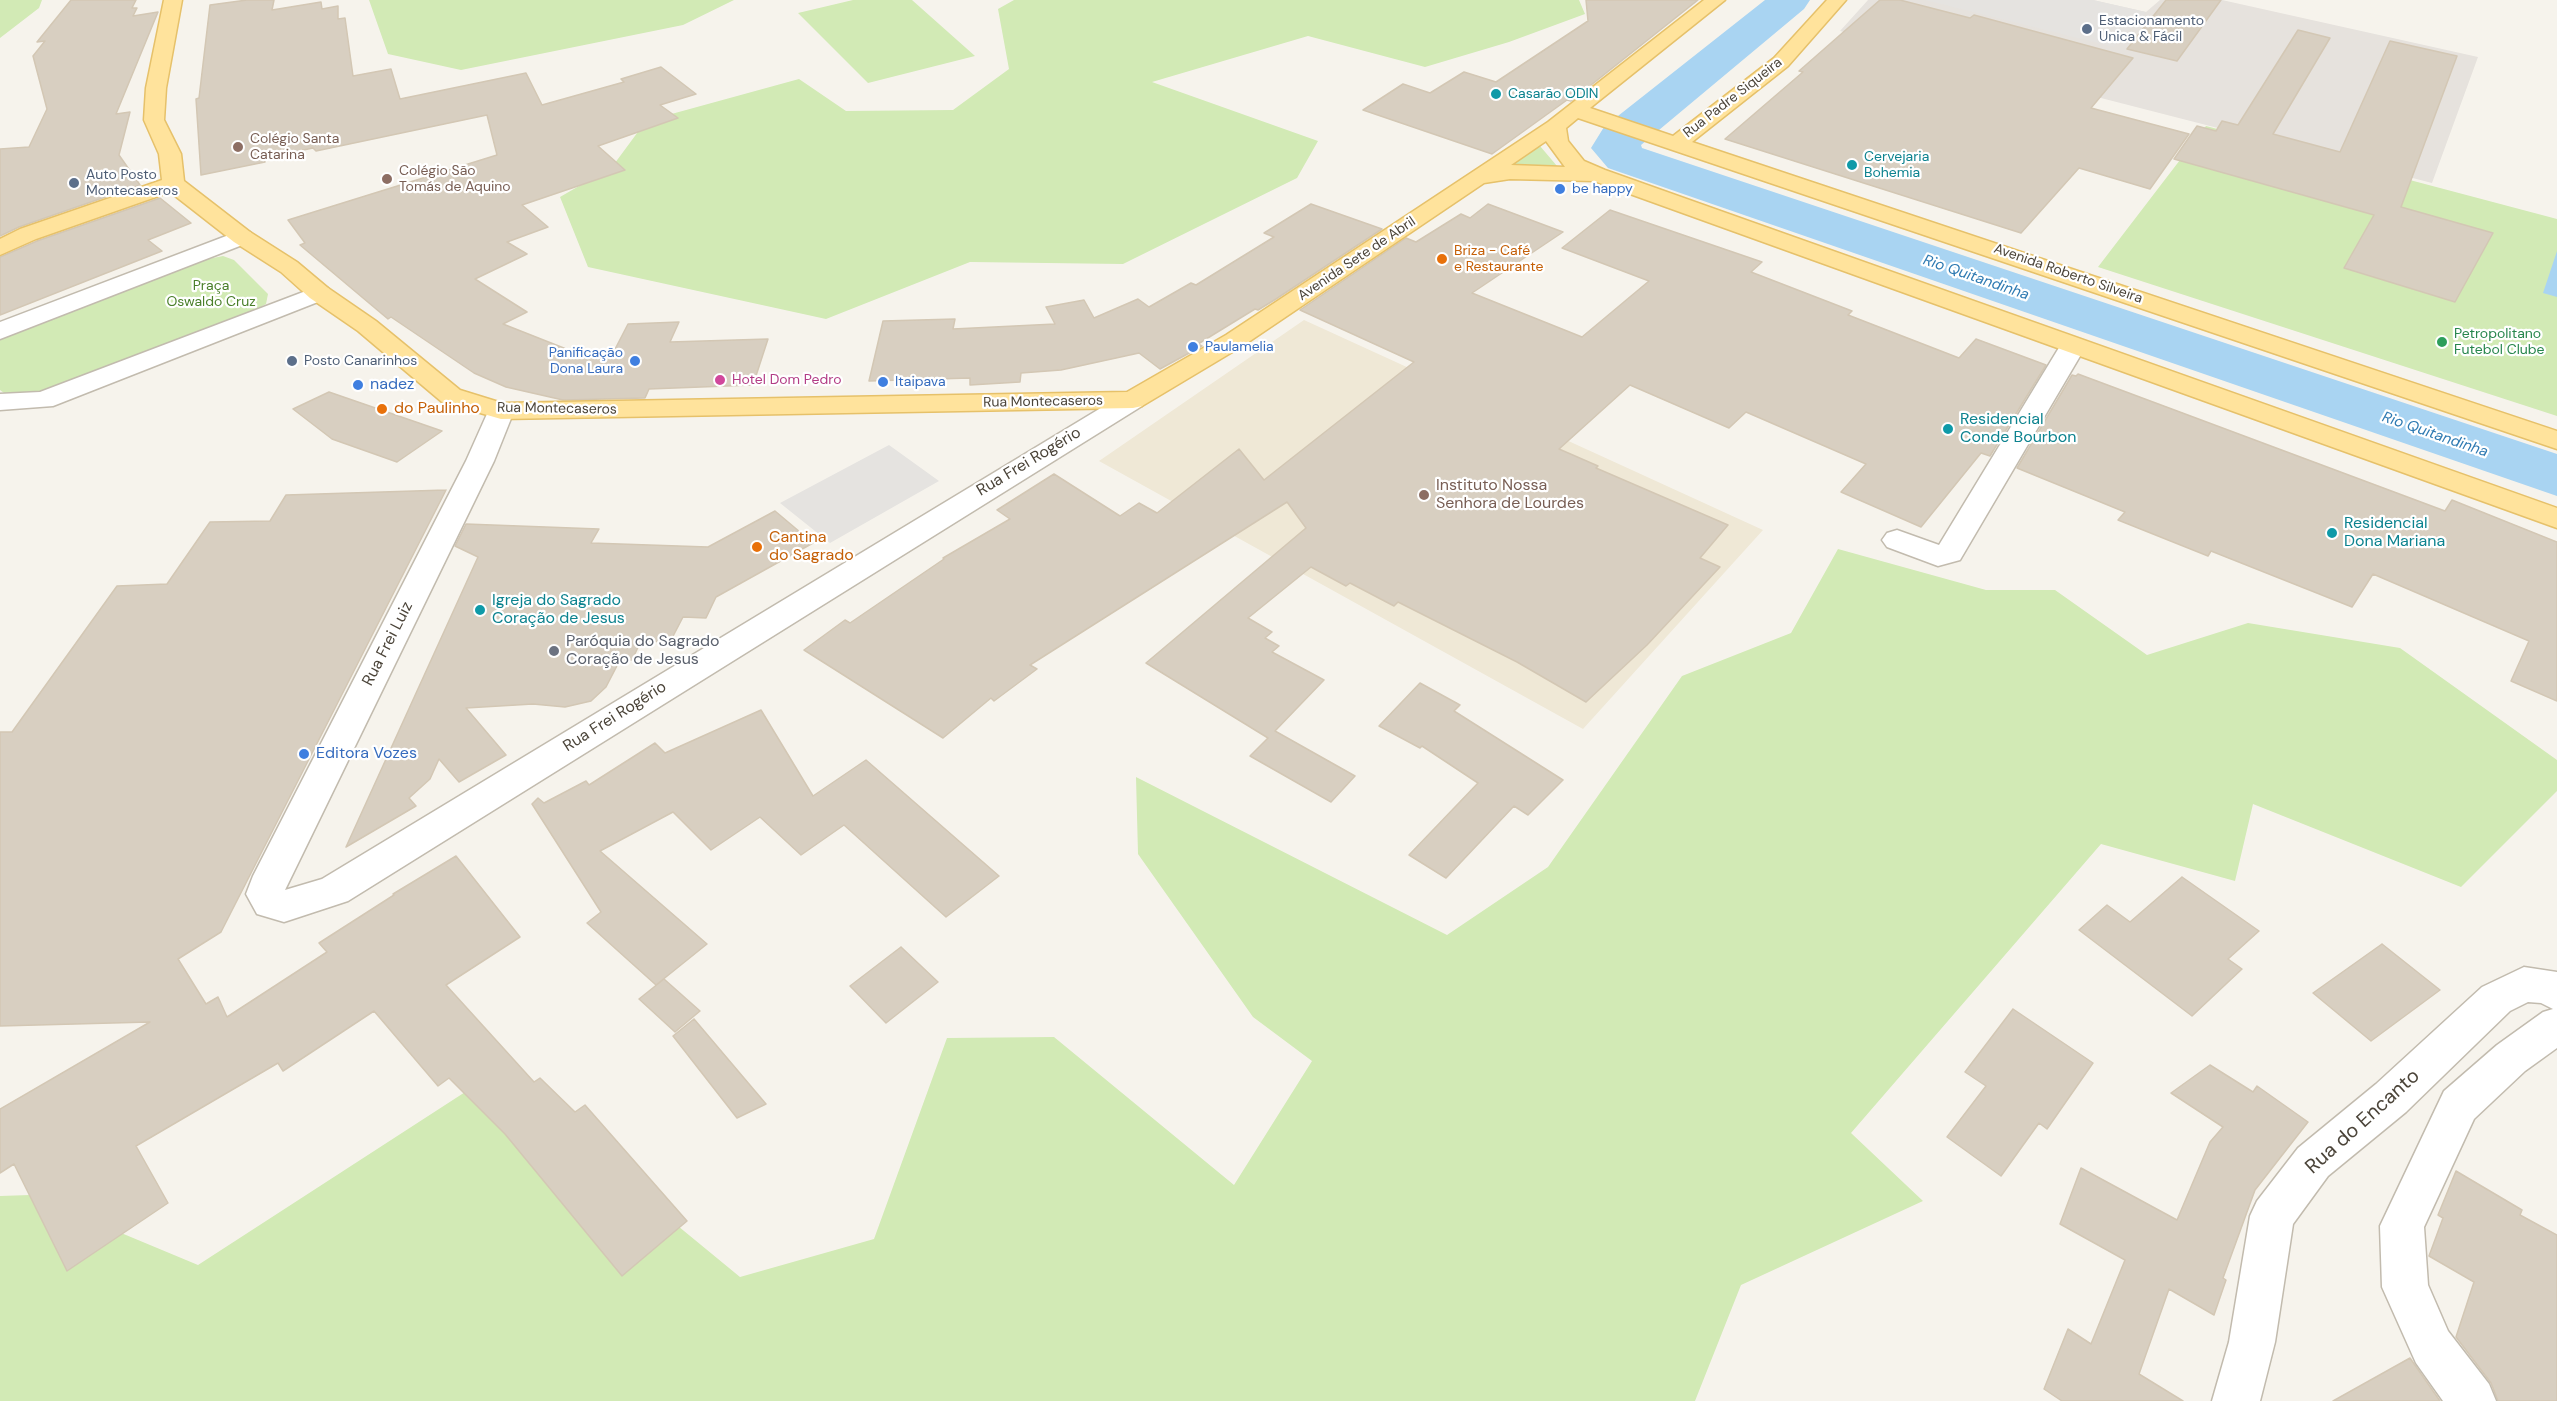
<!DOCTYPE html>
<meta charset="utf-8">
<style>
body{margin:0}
canvas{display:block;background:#f6f3ec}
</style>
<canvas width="2557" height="1401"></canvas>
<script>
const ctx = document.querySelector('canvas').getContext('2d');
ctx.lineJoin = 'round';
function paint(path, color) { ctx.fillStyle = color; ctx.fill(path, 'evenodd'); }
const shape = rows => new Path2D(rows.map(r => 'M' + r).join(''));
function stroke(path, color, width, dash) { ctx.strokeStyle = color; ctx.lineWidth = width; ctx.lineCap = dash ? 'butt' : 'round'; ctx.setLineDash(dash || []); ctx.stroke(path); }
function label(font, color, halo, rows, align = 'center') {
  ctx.font = font + ' "DM Sans",sans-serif'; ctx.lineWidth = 4.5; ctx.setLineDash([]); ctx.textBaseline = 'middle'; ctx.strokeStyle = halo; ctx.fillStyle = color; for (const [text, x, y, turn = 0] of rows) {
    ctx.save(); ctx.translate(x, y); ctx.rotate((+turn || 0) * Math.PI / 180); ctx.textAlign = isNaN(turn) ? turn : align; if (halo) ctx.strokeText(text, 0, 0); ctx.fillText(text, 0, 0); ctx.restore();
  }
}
const industrial = shape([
 [1868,0,2093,0,2146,12,2160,0,2222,0,2478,57,2432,183,1840,31]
]);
const education = shape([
 [1304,320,1763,530,1583,729,1099,461]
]);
const green = shape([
 [0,0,42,0,39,8,0,38],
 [369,0,734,0,683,25,461,70,388,54],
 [853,0,912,0,975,56,868,83,798,13],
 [1014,0,1579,0,1585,14,1509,42,1425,67,1308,36,1152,82,1318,141,1297,178,1123,264,970,262,826,319,588,267,560,197,612,167,646,121,799,79,846,111,953,110,1009,69,998,9],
 [2206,126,2557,219,2557,416,2098,267],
 [1540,146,1557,166,1509,166],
 [223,256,234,260,268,294,266,304,224,326,51,390,8,396,0,390,0,340,208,259],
 [1838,549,1986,590,2055,590,2147,655,2248,623,2400,648,2557,760,2557,791,2461,887,2253,804,2235,881,2101,844,1851,1133,1923,1201,1741,1285,1695,1401,0,1401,0,1196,30,1195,198,1265,493,1074,740,1277,874,1239,947,1038,1054,1037,1234,1185,1312,1061,1253,1017,1138,854,1136,777,1447,935,1548,867,1682,676,1791,633]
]);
const parking = shape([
 [1925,0,2093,0,2146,12,2114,47],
 [889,445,939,481,830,543,780,503]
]);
const water = shape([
 [2557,251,2557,297,2543,293]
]);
const river = shape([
 [1765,0,1810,0,1804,9,1641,145,1642,148,2557,454,2557,496,1608,168,1591,148,1604,127,1765,0]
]);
const building = shape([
 [71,0,136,0,132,8,137,8,133,16,158,12,116,114,130,112,119,155,140,185,19,227,0,236,0,149,29,147,47,109,33,56,45,41,37,42,71,0],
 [247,0,274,0,272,10,321,2,322,9,338,6,338,19,345,18,353,76,391,69,400,99,526,73,542,105,624,82,621,79,661,67,696,94,660,105,678,118,598,146,625,170,522,205,548,227,507,242,527,254,475,279,527,312,503,324,584,356,612,355,628,324,679,322,670,342,768,339,753,385,649,389,645,398,563,400,506,387,474,373,391,317,388,319,300,245,305,243,288,220,497,155,487,115,316,151,313,148,265,158,265,162,201,175,196,99,199,98,210,5,247,0],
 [1586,0,1698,0,1571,101,1567,100,1492,154,1363,110,1403,84,1430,93,1464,72,1496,82,1588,21,1586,0],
 [1880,0,1900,0,1970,18,1974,15,2133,58,2091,108,2189,134,2150,189,2079,168,2021,233,1725,139,1803,72,1799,71,1880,0],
 [2166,0,2221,0,2177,61,2127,49,2166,0],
 [2298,30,2330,38,2273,134,2340,152,2390,41,2457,56,2401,207,2493,233,2455,302,2344,268,2374,215,2174,159,2197,126,2216,131,2222,121,2238,125,2298,30],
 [160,198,191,223,148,240,162,251,0,315,0,257,37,241,160,198],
 [1311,204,1382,229,1276,299,1258,310,1255,309,1198,344,1202,346,1160,369,1139,353,1061,370,1021,373,1020,382,970,385,970,378,869,381,883,321,955,319,953,329,1055,324,1046,307,1084,300,1094,318,1138,299,1149,307,1191,283,1196,285,1274,237,1264,233,1311,204],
 [1488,204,1563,232,1472,293,1582,337,1649,281,1562,248,1610,210,1762,262,1751,272,1852,311,1848,315,1959,358,1976,339,2046,365,1990,456,1981,453,1921,527,1841,492,1866,464,1746,412,1729,428,1630,385,1559,449,1598,466,1596,468,1728,525,1700,558,1720,567,1647,645,1586,702,1517,662,1398,602,1394,606,1350,583,1346,586,1311,567,1248,618,1272,632,1265,638,1279,646,1272,652,1324,680,1275,731,1355,776,1331,802,1250,756,1268,738,1146,663,1306,528,1287,502,1030,665,1037,669,994,701,991,698,943,738,804,650,845,620,850,623,944,559,943,558,1010,519,997,510,1054,474,1120,516,1139,503,1157,513,1239,449,1264,480,1414,362,1300,310,1406,238,1416,242,1461,214,1470,218,1488,204],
 [2078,374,2445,511,2452,500,2557,542,2557,701,2511,681,2529,641,2373,574,2352,607,2211,551,2208,556,2118,520,2125,512,2017,468,2072,375,2076,376,2078,374],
 [329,392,442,431,397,462,332,439,293,409,329,392],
 [446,490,221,932,178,959,206,1004,218,997,227,1017,327,952,319,943,394,895,393,894,456,856,520,937,446,985,534,1082,540,1078,575,1112,585,1105,687,1221,622,1276,505,1134,449,1078,438,1086,374,1011,283,1071,278,1063,136,1146,168,1203,67,1271,14,1164,0,1173,0,1109,150,1022,0,1026,0,732,12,732,117,586,167,584,210,522,270,521,286,495,446,490],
 [775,511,813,543,716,597,706,618,683,617,670,642,641,641,632,660,620,660,606,687,591,701,565,707,533,704,466,708,506,755,459,782,439,759,430,779,409,798,416,806,346,847,478,557,455,546,466,524,599,529,591,543,708,547,775,511],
 [1420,683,1460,705,1454,711,1563,780,1528,815,1514,806,1446,878,1409,855,1478,783,1422,746,1420,748,1379,726,1420,683],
 [761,710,813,796,866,760,999,876,946,917,844,825,801,855,760,817,711,850,673,812,600,851,707,944,656,985,587,923,601,912,532,804,538,798,544,803,586,781,589,785,655,743,665,753,761,710],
 [2182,877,2259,931,2228,959,2242,969,2192,1016,2079,930,2107,905,2130,922,2182,877],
 [2382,944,2440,990,2371,1041,2313,993,2382,944],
 [901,947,938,982,886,1023,850,986,901,947],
 [664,979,700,1011,675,1032,639,999,664,979],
 [2013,1009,2093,1063,2047,1129,2039,1123,2001,1176,1947,1137,1986,1086,1965,1072,2013,1009],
 [694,1019,766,1104,737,1118,673,1036,694,1019],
 [2210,1065,2253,1092,2257,1086,2308,1122,2255,1190,2223,1278,2226,1280,2214,1315,2169,1289,2139,1374,2183,1401,2062,1401,2044,1389,2068,1329,2091,1344,2125,1260,2060,1224,2081,1168,2177,1220,2210,1142,2223,1127,2171,1093,2210,1065],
 [2456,1171,2522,1210,2520,1215,2557,1235,2557,1401,2498,1401,2491,1383,2456,1337,2474,1282,2429,1256,2443,1218,2438,1215,2456,1171],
 [2410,1358,2440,1401,2333,1401,2410,1358]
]);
const minor = shape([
 [242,230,250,232,254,237,250,242,0,339,0,322,242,230],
 [319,286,328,288,331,293,328,298,53,406,0,410,0,394,40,392,319,286],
 [2073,338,2082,341,2086,346,1960,560,1938,566,1887,547,1882,540,1887,533,1897,530,1939,545,2060,346,2064,341,2073,338],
 [1133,392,1142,394,1146,400,1142,406,348,901,284,922,257,914,246,894,253,876,466,461,491,405,501,403,511,405,514,411,494,461,285,890,322,879,1124,394,1133,392],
 [2524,967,2557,972,2557,1048,2525,1071,2474,1119,2424,1227,2428,1285,2448,1331,2489,1384,2496,1401,2443,1401,2416,1363,2382,1287,2380,1226,2444,1091,2497,1045,2543,1012,2553,1009,2541,1003,2528,1002,2510,1011,2406,1112,2328,1176,2293,1224,2275,1342,2260,1401,2212,1401,2229,1342,2250,1216,2257,1201,2298,1148,2376,1084,2482,987,2524,967]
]);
const major = shape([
 [164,0,182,0,166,88,164,120,181,154,184,181,250,232,297,262,328,288,376,321,460,390,502,403,1127,392,1226,335,1548,122,1704,0,1725,0,1590,108,1673,136,1774,58,1827,0,1846,0,1788,66,1692,142,2557,431,2557,449,1578,118,1566,128,1568,141,1584,161,1605,170,2557,508,2557,528,1594,181,1510,179,1484,183,1244,345,1142,406,1133,408,501,419,442,402,358,331,310,298,281,272,234,242,170,192,36,239,0,255,0,239,20,229,162,180,159,154,144,120,146,88,164,0],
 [1546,141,1565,167,1511,165,1546,141]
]);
const markers = [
 [2087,29,6,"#5c6f8a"],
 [1496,94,6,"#0f9aa8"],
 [238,147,6,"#8d6e63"],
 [1852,165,6,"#0f9aa8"],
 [387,179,6,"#8d6e63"],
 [74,183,6,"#5c6f8a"],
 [1560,189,6,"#3f7fe0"],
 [1442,259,6,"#e8710a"],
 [2442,342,6,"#2e9e5b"],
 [1193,347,6,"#3f7fe0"],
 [292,361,6,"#5c6f8a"],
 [635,361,6,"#3f7fe0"],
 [720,380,6,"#d1479c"],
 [883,382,6,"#3f7fe0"],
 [358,385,6,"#3f7fe0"],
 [382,409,6,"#e8710a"],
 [1948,429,6,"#0f9aa8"],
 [1424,495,6,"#8d6e63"],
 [2332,533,6,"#0f9aa8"],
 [757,547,6,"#e8710a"],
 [480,610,6,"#0f9aa8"],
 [554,651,6,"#6b7280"],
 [304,754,6,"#3f7fe0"]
];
const farServicenames = [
 ["Estacionamento",2099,21],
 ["Unica & Fácil",2099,37],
 ["Auto Posto",86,175],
 ["Montecaseros",86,191],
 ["Posto Canarinhos",304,361]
];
const farCulturenames = [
 ["Casarão ODIN",1508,94],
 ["Cervejaria",1864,157],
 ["Bohemia",1864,173]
];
const farStreetnames = [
 ["Rua Padre Siqueira",1733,98,-38],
 ["Avenida Sete de Abril",1357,259,-34],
 ["Avenida Roberto Silveira",2068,274,19],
 ["Rua Montecaseros",1043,402,-1],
 ["Rua Montecaseros",557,409,1]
];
const farEducationnames = [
 ["Colégio Santa",250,139],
 ["Catarina",250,155],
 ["Colégio São",399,171],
 ["Tomás de Aquino",399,187]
];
const farShopnames = [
 ["be happy",1572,189],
 ["Paulamelia",1205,347],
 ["Panificação",623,353,"right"],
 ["Dona Laura",623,369,"right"],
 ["Itaipava",895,382]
];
const farFoodnames = [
 ["Briza - Café",1454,251],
 ["e Restaurante",1454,267]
];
const farParknames = [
 ["Praça",211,286],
 ["Oswaldo Cruz",211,302]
];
const farLeisurenames = [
 ["Petropolitano",2454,334],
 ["Futebol Clube",2454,350]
];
const farHotelnames = [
 ["Hotel Dom Pedro",732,380]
];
const farWaternames = [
 ["Rio Quitandinha",1976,278,19],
 ["Rio Quitandinha",2435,435,19]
];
const shopNames = [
 ["nadez",370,385],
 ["Editora Vozes",316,754]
];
const foodNames = [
 ["do Paulinho",394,409],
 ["Cantina",769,538],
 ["do Sagrado",769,556]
];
const cultureNames = [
 ["Residencial",1960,420],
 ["Conde Bourbon",1960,438],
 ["Residencial",2344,524],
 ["Dona Mariana",2344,542],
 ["Igreja do Sagrado",492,601],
 ["Coração de Jesus",492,619]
];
const streetNames = [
 ["Rua Frei Rogério",1029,462,-31],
 ["Rua Frei Luiz",388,644,-63],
 ["Rua Frei Rogério",615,717,-32]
];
const educationNames = [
 ["Instituto Nossa",1436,486],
 ["Senhora de Lourdes",1436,504]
];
const worshipNames = [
 ["Paróquia do Sagrado",566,642],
 ["Coração de Jesus",566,660]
];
const nearStreetnames = [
 ["Rua do Encanto",2363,1122,-42]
];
paint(industrial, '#e6e2dd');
paint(education, '#efe8d6');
paint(green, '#d2eab5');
paint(parking, '#e5e3e0');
paint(water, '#a9d4f2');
paint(river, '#a9d4f2');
paint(building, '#d8cfc1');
stroke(building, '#d3c7b4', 1.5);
stroke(minor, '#c2bbae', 3);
stroke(major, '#e6c16a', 3);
paint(minor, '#fff');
paint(major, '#ffe39c');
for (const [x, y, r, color] of markers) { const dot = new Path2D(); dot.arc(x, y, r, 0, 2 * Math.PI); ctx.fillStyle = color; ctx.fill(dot); stroke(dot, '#fff', 2); }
label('14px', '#4e5e75', '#fff', farServicenames, 'left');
label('14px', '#0d838f', '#fff', farCulturenames, 'left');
label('14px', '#4b4439', '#fff', farStreetnames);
label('14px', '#785e54', '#fff', farEducationnames, 'left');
label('14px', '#366cbe', '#fff', farShopnames, 'left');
label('14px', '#c56008', '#fff', farFoodnames, 'left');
label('14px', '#4a7f2a', '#fff', farParknames);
label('14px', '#27864d', '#fff', farLeisurenames, 'left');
label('14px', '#b23c85', '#fff', farHotelnames, 'left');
label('italic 15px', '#2e7ab2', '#fff', farWaternames);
label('16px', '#366cbe', '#fff', shopNames, 'left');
label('16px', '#c56008', '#fff', foodNames, 'left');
label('16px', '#0d838f', '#fff', cultureNames, 'left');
label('16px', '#4b4439', '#fff', streetNames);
label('16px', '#785e54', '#fff', educationNames, 'left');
label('16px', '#5b616d', '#fff', worshipNames, 'left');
label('20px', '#4b4439', '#fff', nearStreetnames);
</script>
